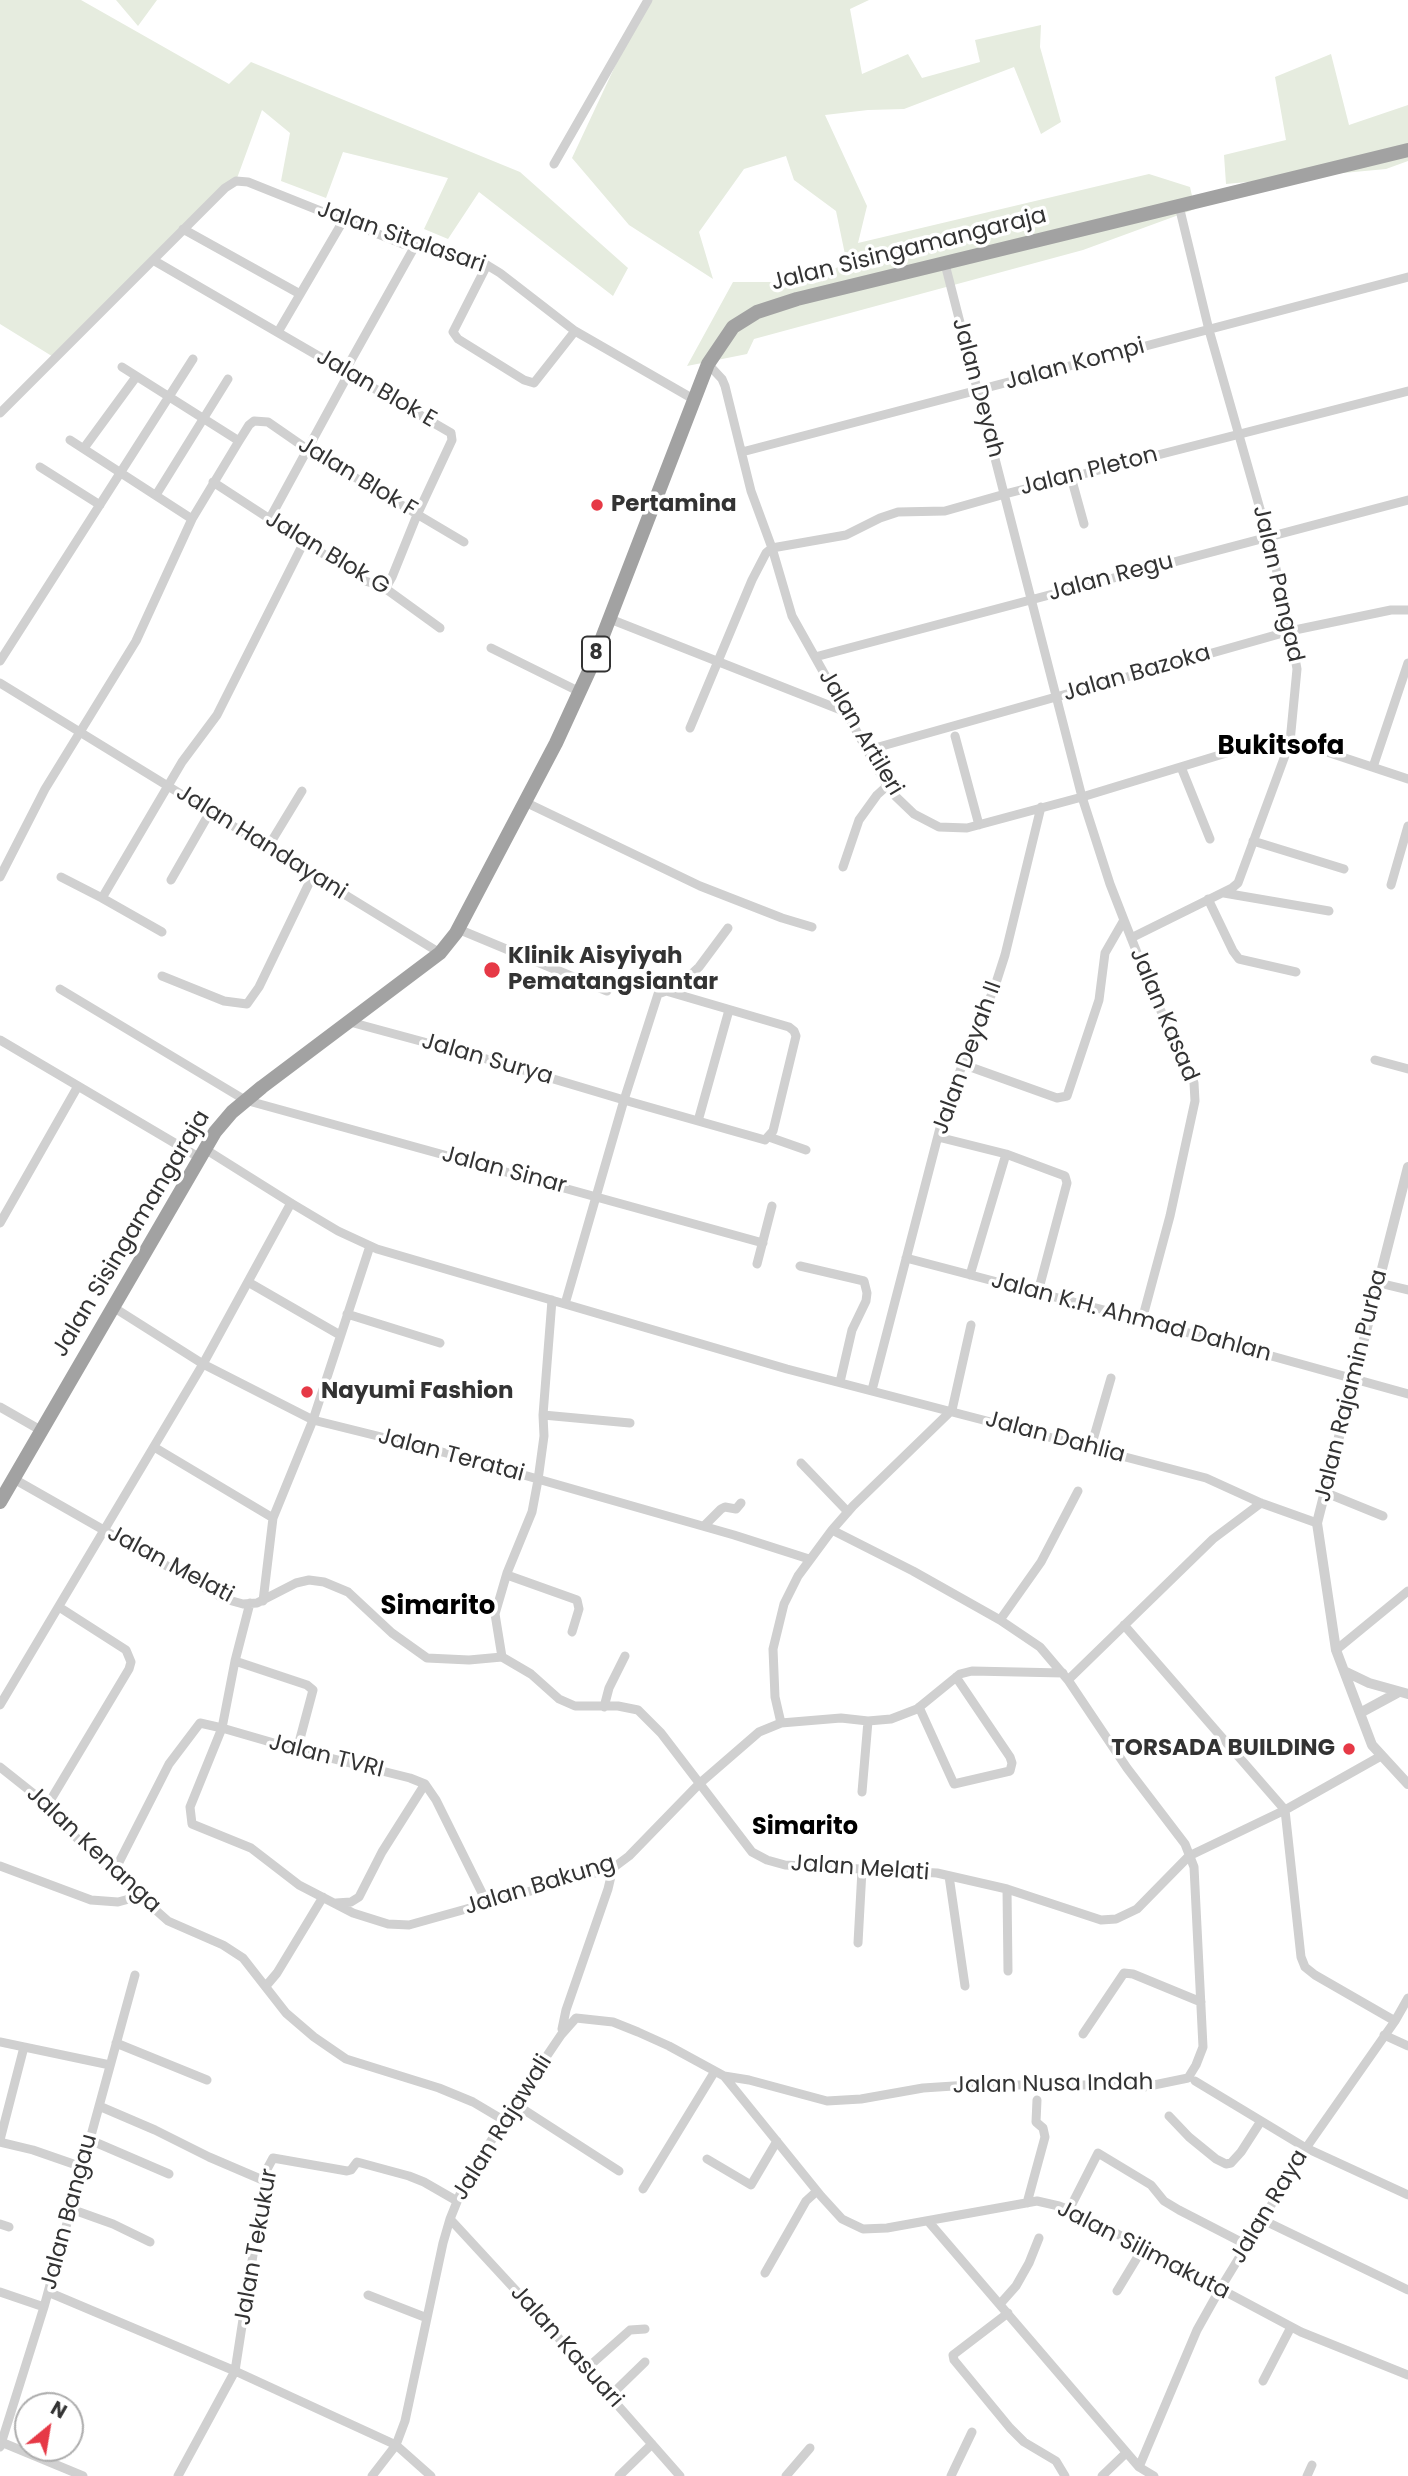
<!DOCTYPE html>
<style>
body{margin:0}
#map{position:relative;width:1408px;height:2476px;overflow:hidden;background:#fff;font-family:Poppins,sans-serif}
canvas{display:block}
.north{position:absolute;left:14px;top:2392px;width:70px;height:70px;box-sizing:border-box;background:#fff;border:2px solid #adadad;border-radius:50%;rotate:30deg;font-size:19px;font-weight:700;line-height:28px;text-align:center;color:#333}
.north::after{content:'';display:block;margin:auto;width:24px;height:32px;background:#e63946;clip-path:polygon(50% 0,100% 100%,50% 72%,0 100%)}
</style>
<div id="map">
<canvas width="1408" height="2476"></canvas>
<div class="north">N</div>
</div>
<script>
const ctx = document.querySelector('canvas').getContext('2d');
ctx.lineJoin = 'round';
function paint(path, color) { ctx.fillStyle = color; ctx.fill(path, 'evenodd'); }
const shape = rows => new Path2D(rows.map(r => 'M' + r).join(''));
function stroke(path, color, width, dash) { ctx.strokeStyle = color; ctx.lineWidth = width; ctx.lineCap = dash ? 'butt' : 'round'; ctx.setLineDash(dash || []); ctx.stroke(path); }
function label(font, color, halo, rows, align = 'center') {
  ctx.font = font + ' Poppins,sans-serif'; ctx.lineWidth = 7; ctx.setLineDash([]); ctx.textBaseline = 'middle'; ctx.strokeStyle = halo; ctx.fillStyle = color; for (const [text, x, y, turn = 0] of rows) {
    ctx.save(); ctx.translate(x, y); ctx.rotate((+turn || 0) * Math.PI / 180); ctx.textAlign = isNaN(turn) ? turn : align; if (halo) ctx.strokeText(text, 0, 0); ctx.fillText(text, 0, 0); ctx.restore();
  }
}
const green = shape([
 [0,0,81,0,229,84,251,62,520,172,628,268,613,296,479,192,448,239,424,229,448,178,343,152,326,198,281,181,290,133,262,110,236,181,55,358,0,324],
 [116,0,157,0,138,26],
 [646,0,869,0,850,9,862,74,908,54,922,78,980,62,975,40,1041,25,1040,47,1061,122,1041,134,1014,67,904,109,868,110,825,115,867,206,858,243,1149,174,1190,187,1195,209,1083,250,754,339,747,354,687,366,733,282,797,282,847,264,836,211,794,180,786,156,744,169,699,232,713,279,629,225,572,158],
 [1331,54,1349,125,1408,105,1408,161,1386,169,1226,184,1224,155,1286,140,1275,77]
]);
const minor = shape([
 [554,164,648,0],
 [183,229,300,294],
 [153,260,451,433,452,440,417,515,392,577,388,584,382,586],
 [945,264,1082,797,1110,884,1124,920,1157,1003,1187,1063,1194,1083,1195,1101,1170,1216,1142,1320],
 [487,265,453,332,458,339,524,380,534,383,575,331],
 [278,332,343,221],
 [708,364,722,379,725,386,751,491,772,548,792,616,890,791,914,814,939,827,967,828,1082,797,1246,747,1290,742,1312,747,1408,779],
 [122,367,239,441],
 [345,371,415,246],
 [0,413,225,188,236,181,248,182,403,244,464,256,482,262,500,273,575,331,695,400],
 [70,440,192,519],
 [84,448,136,377],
 [742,452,1408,277],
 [40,467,100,505],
 [1071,477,1084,524],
 [213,482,365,581,382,586,440,628],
 [156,495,228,379],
 [269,520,349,373],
 [610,619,846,712],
 [491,648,580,692],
 [815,657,1408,500],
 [0,661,193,359],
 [0,683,440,953],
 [690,728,752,580,766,553,772,548,846,535,880,518,898,512,945,511,1005,494,1408,391],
 [955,736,979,825],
 [868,750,1290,631,1391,610,1408,610],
 [1181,767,1210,839],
 [1373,767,1408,663],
 [525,802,700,886,782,918,812,927],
 [1253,841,1344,869],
 [268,847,302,791],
 [843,867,859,820,877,795,887,786],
 [0,877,45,789,136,641,192,519,239,441,249,425,254,421,268,422,307,449,464,542],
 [61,877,102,898],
 [171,880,210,812],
 [1391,885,1408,826],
 [1224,893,1329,911],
 [1208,899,1233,951,1239,959,1296,972],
 [458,929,607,991],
 [162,932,102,898,182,762,217,715,304,542],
 [1131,938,1232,888,1238,883,1290,742,1297,669,1286,608,1268,537,1209,330,1179,206],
 [162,976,224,1001,247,1004,259,987,313,875],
 [60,989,245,1100,763,1243],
 [666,991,684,981,699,967,728,928],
 [350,1022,483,1058,624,1100,765,1140,773,1131,796,1036,794,1031,789,1027,666,991,658,994,624,1100,565,1304],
 [0,1040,200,1158],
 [1375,1060,1408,1069],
 [962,1064,1057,1098,1067,1096,1099,1000,1105,953,1124,920],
 [698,1121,729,1010],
 [769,1137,806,1150],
 [938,1137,1006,1154,1065,1176,1067,1183,1038,1292],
 [205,1149,291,1203,338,1231,377,1249,787,1369,1206,1478,1261,1503,1317,1523],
 [0,1223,78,1086],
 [906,1258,1142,1320,1408,1394],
 [757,1264,772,1206],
 [800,1266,864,1281,867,1293,866,1301,852,1330,840,1382],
 [970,1275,1006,1154],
 [248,1282,340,1335],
 [1379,1283,1408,1290],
 [113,1307,203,1364,313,1420,450,1454,734,1535,809,1559],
 [347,1314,440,1343],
 [872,1390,946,1105,995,986,1005,955,1041,807],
 [0,1407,42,1431],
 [543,1415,630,1423],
 [154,1447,273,1518],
 [1091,1447,1111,1378],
 [801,1463,848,1512],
 [14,1479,225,1599,243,1604,257,1603,296,1583,309,1580,324,1582,348,1592,392,1633,427,1658,469,1660,502,1657,531,1674,559,1699,575,1706,618,1706,638,1710,661,1733,752,1852,767,1860,785,1865,937,1873,1007,1889,1101,1920,1116,1919,1137,1909,1189,1856,1285,1810,1381,1756],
 [1324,1492,1383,1516],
 [704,1526,721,1509,725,1507,736,1509,741,1503],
 [507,1575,577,1600,579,1609,572,1632],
 [263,1601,273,1518,313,1420,370,1246],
 [250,1603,235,1661,222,1728,298,1750,410,1778,425,1784,436,1800,487,1903],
 [1000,1620,1041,1562,1078,1491],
 [1124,1625,1285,1810,1301,1957,1305,1967,1315,1975,1395,2021],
 [1336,1650,1408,1591],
 [502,1657,495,1614,507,1573,532,1512,538,1480,544,1436,543,1415,552,1300],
 [235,1661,307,1685,313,1690,297,1750],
 [1068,1680,1213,1539,1261,1503],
 [0,1705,203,1364,291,1203],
 [604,1707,609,1688,625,1656],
 [919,1707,954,1784,1010,1771,1012,1763,1010,1757,956,1677],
 [781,1723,775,1697,773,1649,784,1604,798,1576,832,1530,853,1506,952,1410,971,1325],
 [0,1767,39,1798,87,1849,168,1921,223,1945,243,1958,286,2013,314,2037,346,2059,439,2088,473,2102,505,2121],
 [862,1792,868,1721],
 [47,1806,129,1669,131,1662,126,1650,59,1607],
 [0,1866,91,1900,118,1902,140,1896],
 [114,1872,169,1764,200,1723,222,1728,190,1807,192,1824,251,1848,299,1885,353,1913,388,1924,409,1925,613,1868,629,1856,699,1784,759,1732,781,1723,841,1718,868,1721,891,1719,917,1709,960,1674,972,1671,1063,1673],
 [949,1876,965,1986],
 [1007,1889,1008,1971],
 [336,1903,351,1902,359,1897,382,1852,425,1784],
 [858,1943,862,1870],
 [266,1986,277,1973,323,1897],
 [562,2029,566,2010,608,1889,613,1868],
 [1083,2034,1124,1973,1133,1974,1201,2002],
 [1384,2035,1408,2046],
 [0,2042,110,2065],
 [116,2043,207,2080],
 [724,2076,749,2080,827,2101,861,2099,923,2088,969,2085,1092,2085,1144,2087,1188,2078,1196,2065,1203,2047,1194,1867,1185,1844,1127,1768,1068,1680,1040,1647,1000,1620,913,1571,832,1530],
 [1195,2081,1306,2148,1408,2195],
 [515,2104,619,2171],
 [99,2106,155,2130,209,2157,265,2181],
 [1169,2116,1189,2137,1216,2159,1226,2164,1231,2163,1241,2152,1261,2121],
 [0,2140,24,2047],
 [90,2140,169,2174],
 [0,2142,33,2150,82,2167],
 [707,2159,751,2185,777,2141],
 [643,2189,715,2071],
 [1027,2203,1045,2137,1043,2128,1036,2122,1037,2100],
 [71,2209,113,2224,150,2242],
 [1069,2210,1098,2153,1151,2185,1164,2201,1179,2210,1247,2245],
 [450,2219,533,2309,680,2476],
 [1263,2220,1408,2290],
 [928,2221,1139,2467,1154,2476],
 [0,2224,9,2227],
 [765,2273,806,2201,817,2191],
 [1117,2291,1143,2248],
 [0,2292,44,2307],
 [48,2292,235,2371,396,2445,431,2476],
 [368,2295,427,2318],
 [1000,2304,1016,2286,1029,2263,1039,2238],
 [1008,2313,953,2355,954,2360,1010,2428,1024,2442,1056,2461,1065,2476],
 [586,2369,630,2330,645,2329],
 [1263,2381,1291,2327],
 [610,2396,645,2362],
 [1,2442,83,2476],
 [0,2447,44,2307,135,1975],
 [1139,2467,1197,2330,1220,2289,1306,2148,1395,2021,1408,1998],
 [178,2476,235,2371,266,2171,273,2158,347,2171,351,2170,357,2162,361,2163,409,2176,424,2182,457,2201],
 [372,2476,396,2445,405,2421,443,2243,450,2219,465,2182,517,2100,561,2035,576,2018,613,2022,638,2032,669,2046,724,2076,821,2196,842,2219,863,2229,887,2228,1037,2201,1059,2206,1078,2213,1301,2332,1408,2375],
 [619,2476,652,2444],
 [786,2476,810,2448],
 [951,2476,972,2432],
 [1102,2476,1126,2453],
 [1307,2476,1312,2465]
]);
const tertiary = shape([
 [1408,1167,1317,1523,1336,1650,1372,1745,1408,1784],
 [1344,1671,1369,1683,1408,1694],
 [1360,1713,1397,1693]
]);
const trunk = shape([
 [0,1502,215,1132,232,1112,262,1087,440,953,456,933,556,743,590,669,708,364,733,327,757,312,797,299,1408,150]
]);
const markers = [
 [597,505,7,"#e63946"],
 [492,970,9,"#e63946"],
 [307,1392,7,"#e63946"],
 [1349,1749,7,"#e63946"]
];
const shields = [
 [596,654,28]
];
const shieldNames = [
 ["8",596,654]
];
const streetNames = [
 ["Jalan Sitalasari",401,238,19],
 ["Jalan Sisingamangaraja",909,250,-14],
 ["Jalan Kompi",1075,365,-15],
 ["Jalan Deyah",977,388,75],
 ["Jalan Blok E",376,389,30],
 ["Jalan Pleton",1089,472,-14],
 ["Jalan Blok F",357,478,31],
 ["Jalan Blok G",327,554,31],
 ["Jalan Regu",1111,578,-15],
 ["Jalan Pangad",1277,584,77],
 ["Jalan Bazoka",1137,674,-16],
 ["Jalan Artileri",860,733,59],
 ["Jalan Handayani",261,843,32],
 ["Jalan Kasad",1163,1015,67],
 ["Jalan Deyah II",968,1058,-70],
 ["Jalan Surya",487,1060,16],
 ["Jalan Sinar",504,1171,15],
 ["Jalan Sisingamangaraja",132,1234,-59],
 ["Jalan K.H. Ahmad Dahlan",1131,1318,15],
 ["Jalan Rajamin Purba",1352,1386,-76],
 ["Jalan Dahlia",1055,1438,15],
 ["Jalan Teratai",451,1456,15],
 ["Jalan Melati",170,1565,28],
 ["Jalan TVRI",326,1757,14],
 ["Jalan Kenanga",93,1850,43],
 ["Jalan Melati",860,1869,4],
 ["Jalan Bakung",540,1886,-17],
 ["Jalan Nusa Indah",1053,2085,-1],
 ["Jalan Rajawali",503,2128,-58],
 ["Jalan Raya",1270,2207,-59],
 ["Jalan Bangau",70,2212,-75],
 ["Jalan Tekukur",257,2247,-80],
 ["Jalan Silimakuta",1143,2251,27],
 ["Jalan Kasuari",566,2347,48]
];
const poiNames = [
 ["Pertamina",611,505],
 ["Klinik Aisyiyah",508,957],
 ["Pematangsiantar",508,983],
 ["Nayumi Fashion",321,1392],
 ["TORSADA BUILDING",1335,1749,"right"]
];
const neighbourhoodNames = [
 ["Simarito",805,1828]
];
const quarterNames = [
 ["Bukitsofa",1281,747],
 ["Simarito",438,1607]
];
paint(green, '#e6ecdf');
stroke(minor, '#d0d0d0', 9);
stroke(tertiary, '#d0d0d0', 10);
stroke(trunk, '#a2a2a2', 14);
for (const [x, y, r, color] of markers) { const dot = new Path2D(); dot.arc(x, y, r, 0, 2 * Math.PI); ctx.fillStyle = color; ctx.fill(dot); stroke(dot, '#fff', 2.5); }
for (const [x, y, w] of shields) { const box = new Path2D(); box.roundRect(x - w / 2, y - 17.5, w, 35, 5); ctx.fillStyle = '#fff'; ctx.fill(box); stroke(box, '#333', 2); }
label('bold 21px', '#333', null, shieldNames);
label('23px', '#333', '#fff', streetNames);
label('bold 23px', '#333', '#fff', poiNames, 'left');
label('bold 24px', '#000', '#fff', neighbourhoodNames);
label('bold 26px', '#000', '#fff', quarterNames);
</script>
